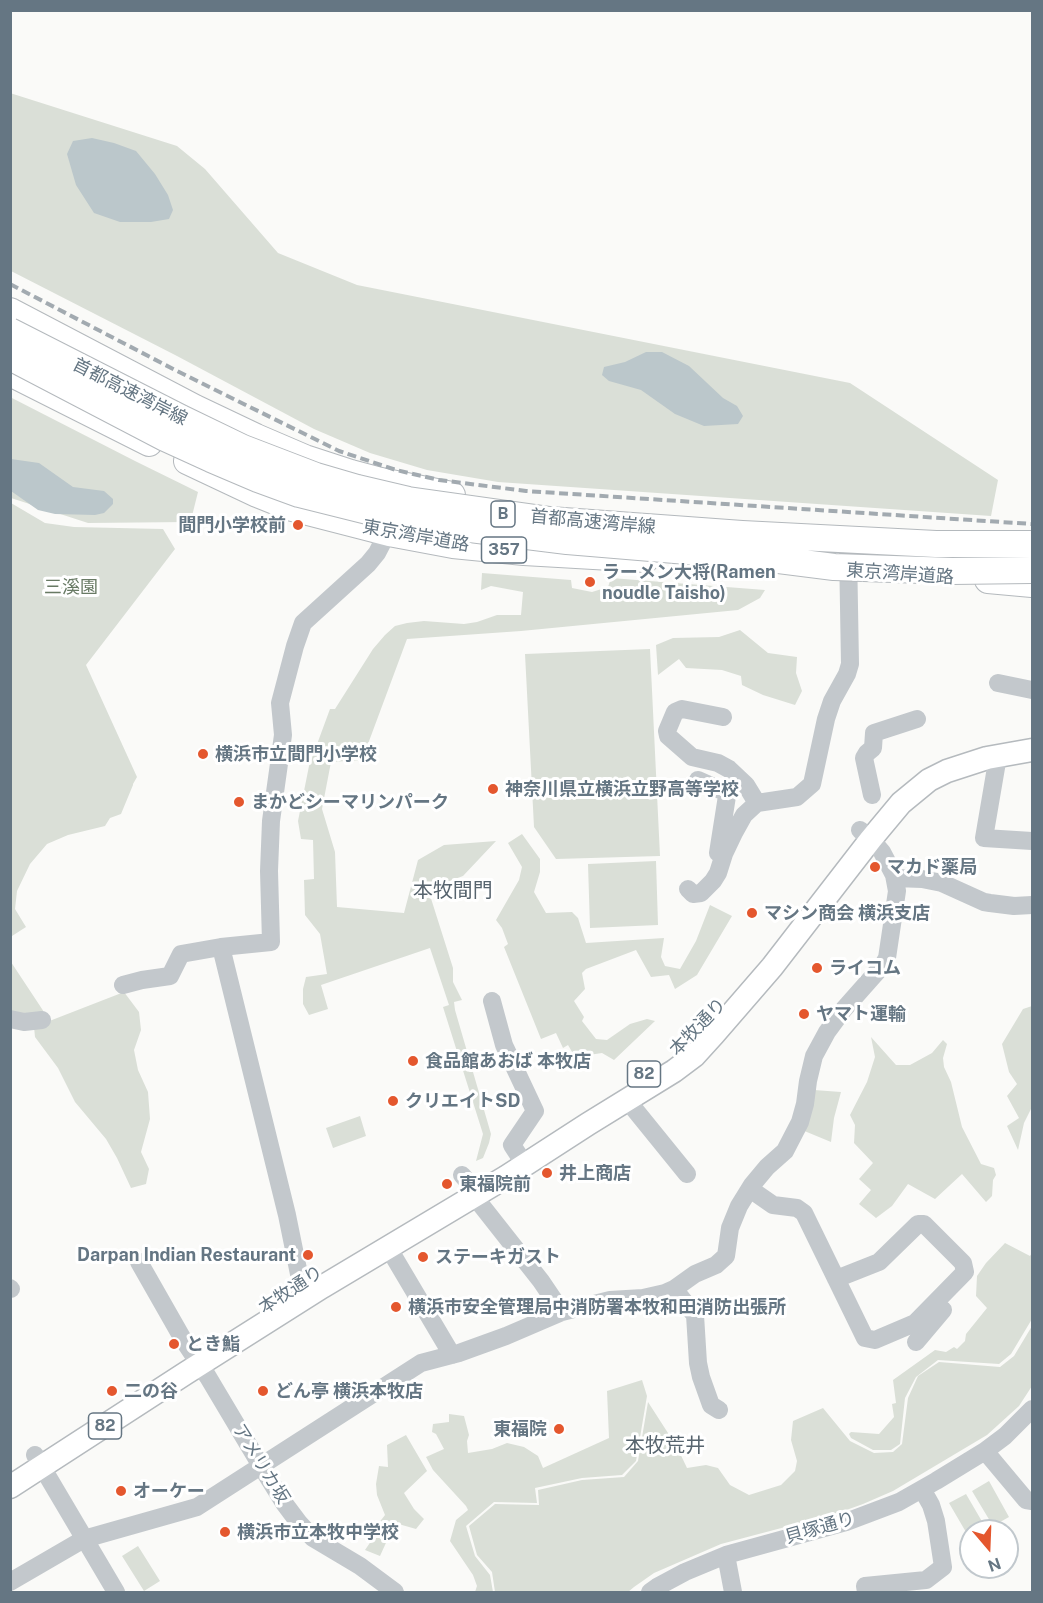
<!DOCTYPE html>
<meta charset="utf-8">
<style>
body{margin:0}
#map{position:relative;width:1043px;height:1603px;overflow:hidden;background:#fafaf8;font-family:"Public Sans",sans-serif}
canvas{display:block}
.frame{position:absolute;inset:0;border:12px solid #657683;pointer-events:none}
.north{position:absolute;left:959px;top:1519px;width:60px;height:60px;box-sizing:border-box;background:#fff;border:2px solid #c1c8cd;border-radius:50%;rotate:161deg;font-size:16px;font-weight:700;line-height:24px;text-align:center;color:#657683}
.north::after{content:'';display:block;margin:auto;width:21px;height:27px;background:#e4572e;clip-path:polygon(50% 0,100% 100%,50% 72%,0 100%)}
</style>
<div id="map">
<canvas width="1043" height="1603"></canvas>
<div class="frame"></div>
<div class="north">N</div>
</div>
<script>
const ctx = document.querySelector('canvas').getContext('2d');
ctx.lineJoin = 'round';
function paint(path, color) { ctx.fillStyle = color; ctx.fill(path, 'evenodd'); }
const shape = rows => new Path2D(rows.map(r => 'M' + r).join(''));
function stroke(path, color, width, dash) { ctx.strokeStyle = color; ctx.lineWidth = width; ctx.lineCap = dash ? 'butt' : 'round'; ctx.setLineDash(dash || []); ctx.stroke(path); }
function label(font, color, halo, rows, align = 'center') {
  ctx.font = font + ' "Public Sans","Noto Sans JP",sans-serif'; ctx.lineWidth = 6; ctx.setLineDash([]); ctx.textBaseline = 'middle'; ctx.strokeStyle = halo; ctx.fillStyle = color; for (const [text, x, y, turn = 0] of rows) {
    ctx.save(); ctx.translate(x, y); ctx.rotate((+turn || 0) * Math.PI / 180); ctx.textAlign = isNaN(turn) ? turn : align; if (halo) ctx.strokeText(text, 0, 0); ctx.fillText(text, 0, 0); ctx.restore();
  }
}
const green = shape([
 [10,93,177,146,205,169,278,253,357,285,850,383,998,480,991,516,498,482,427,470,370,453,314,429,177,356,11,271],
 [10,397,135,461,198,492,192,516,187,522,88,523,11,498],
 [11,503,45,523,74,527,163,529,175,549,86,665,137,777,133,784,133,785,121,814,110,818,105,826,68,835,47,844,30,864,17,891,15,909,26,927,12,936,11,962,44,1012,29,1015,11,1011],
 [482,573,571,580,572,588,592,592,608,587,611,578,765,590,760,598,738,610,521,631,407,639,362,760,331,762,322,809,335,852,337,907,404,913,418,860,444,845,496,841,463,876,428,889,453,968,453,982,462,1000,454,1002,455,1010,491,1134,489,1143,483,1158,476,1161,483,1134,443,1007,449,1005,430,948,321,985,328,1009,309,1015,303,1004,303,989,306,977,327,974,320,934,305,915,304,880,314,879,313,840,301,839,298,821,309,766,330,709,335,709,373,649,385,635,395,626,407,623,424,621,464,624,477,622,497,615,521,615,523,592,491,586,481,590],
 [740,630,768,653,797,657,796,673,802,691,795,705,763,695,742,685,741,676,722,670,686,668,679,659,658,675,656,645,673,638,719,637],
 [650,649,660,856,556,859,534,827,525,654],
 [522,834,540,859,540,872,534,892,546,913,572,912,578,918,586,943,664,938,661,957,665,966,680,969,696,941,710,905,732,916,697,975,675,989,669,975,651,977,636,950,586,969,582,973,585,989,574,1001,584,1017,582,1021,596,1039,607,1040,630,1024,647,1019,655,1021,614,1060,602,1053,575,1057,568,1045,563,1048,556,1033,541,1039,504,947,508,944,502,928,496,920,519,880,522,867,508,843],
 [656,861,658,925,590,928,588,864],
 [124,992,139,1012,141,1030,134,1050,138,1070,148,1092,150,1119,141,1152,149,1169,146,1184,131,1188,117,1158,106,1139,75,1102,58,1068,35,1037,34,1027],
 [1032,1006,1032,1107,1024,1123,1018,1150,1007,1126,1019,1118,1007,1096,1017,1084,1009,1072,1002,1044,1023,1009],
 [871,1037,896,1065,910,1065,932,1053,943,1040,947,1044,943,1058,944,1067,951,1082,962,1127,981,1164,994,1168,996,1175,993,1180,992,1196,986,1202,962,1174,935,1199,908,1184,892,1206,876,1218,859,1204,871,1190,859,1179,873,1163,854,1143,855,1125,850,1115,867,1082,875,1057],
 [814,1090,841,1092,834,1118,831,1142,802,1130],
 [360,1116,366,1136,333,1148,326,1128],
 [1005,1243,1030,1256,1032,1253,1032,1319,1011,1354,999,1364,938,1360,916,1377,905,1398,900,1444,891,1450,873,1450,851,1438,849,1434,851,1432,879,1434,894,1417,892,1404,896,1403,893,1380,935,1350,946,1352,954,1347,957,1349,965,1341,966,1334,987,1308,976,1296,977,1276,986,1263],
 [1032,1326,1032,1386,1019,1406,987,1435,893,1491,863,1504,838,1513,721,1544,654,1573,634,1587,628,1592,495,1592,492,1572,477,1555,469,1526,495,1504,539,1505,538,1490,582,1480,624,1477,638,1461,648,1402,677,1447,687,1468,706,1465,718,1468,730,1485,749,1495,781,1485,795,1471,797,1461,791,1440,793,1421,823,1408,850,1441,874,1453,893,1452,902,1444,908,1398,918,1376,939,1362,1000,1367,1014,1356],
 [642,1380,647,1396,636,1461,622,1475,582,1478,535,1488,537,1503,494,1502,466,1526,475,1556,490,1575,493,1592,475,1592,477,1586,473,1575,450,1541,456,1520,468,1510,466,1506,433,1470,426,1457,444,1449,436,1434,432,1432,433,1424,449,1422,449,1414,464,1416,469,1435,467,1441,468,1453,492,1449,507,1443,524,1447,538,1456,543,1468,609,1438,607,1391],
 [406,1435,427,1471,404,1493,414,1509,424,1519,416,1529,395,1523,380,1556,365,1550,378,1531,378,1524,385,1515,377,1495,376,1484,379,1466,388,1467,387,1445],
 [989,1481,1009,1517,993,1526,972,1491],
 [966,1494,987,1530,971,1531,971,1538,970,1539,949,1503],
 [138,1546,160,1581,144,1591,122,1556]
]);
const water = shape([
 [92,138,114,143,136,151,155,174,168,195,173,210,169,219,151,222,120,222,94,213,76,185,67,154,73,141],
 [646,352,662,352,689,366,723,398,737,406,743,416,738,424,704,426,675,414,641,390,609,381,602,375,604,367,625,362],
 [11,459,39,463,73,487,104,491,113,499,113,504,104,513,95,515,55,514,38,510,11,491]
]);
const minor = shape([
 [998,683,1032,690],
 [723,717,682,709,675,712,667,731,668,736,692,757,718,763,729,769,746,785,757,803],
 [998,756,984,838,1032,841],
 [698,780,725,792,727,796,718,853],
 [872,795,864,758,867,753,873,748,874,733,917,719],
 [895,878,922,879,942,883,984,902,990,903,1014,906,1032,905],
 [688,889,693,894,701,893,713,881,718,873,724,854,734,833,744,815,757,803,797,797,812,784,826,719,832,701,847,674,850,664,848,550],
 [123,985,142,980,170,976,181,954,221,947],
 [492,1001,504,1045,535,1111,512,1145,525,1165],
 [10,1019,24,1022,42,1020],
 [627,1100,687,1174],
 [462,1175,468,1182],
 [750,1189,773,1205,797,1208,804,1213,865,1338,875,1340,915,1323,965,1272,963,1263,924,1224,918,1224,879,1262,836,1279],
 [474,1196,541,1281,562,1312],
 [388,1247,452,1355],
 [139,1262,184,1341,208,1377,261,1466,284,1503,299,1523,313,1538,360,1566,395,1592],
 [10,1288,11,1289],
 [674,1289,695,1315,698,1363,701,1377,711,1405,719,1410],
 [308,1296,301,1284,287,1215,221,947,271,942,269,871,271,821,283,735,280,703,295,646,303,623,368,564,377,553,392,524],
 [916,1342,943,1310],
 [985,1451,1026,1500,1032,1501],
 [35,1455,116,1592],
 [726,1555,733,1592],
 [10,1582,84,1539,197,1507,421,1363,459,1353,506,1336,562,1312,610,1300,643,1298,665,1293,674,1289,695,1274,716,1265,726,1256,730,1228,739,1206,752,1185,767,1167,785,1151,800,1122,805,1104,808,1081,814,1056,827,1032,844,1009,883,965,887,958,897,891,894,875,882,852,871,839,860,830],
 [650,1592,657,1587,685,1572,726,1555,846,1522,899,1502,936,1481,985,1451,1005,1436,1032,1409],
 [866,1592,865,1586,926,1580,943,1567,936,1521,931,1505,922,1489]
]);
const major = shape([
 [10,1487,186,1373,322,1287,506,1177,588,1124,674,1071,694,1056,714,1034,772,967,871,839,901,803,929,780,947,771,987,758,1032,750]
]);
const highway = shape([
 [10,311,195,408,256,437,305,458,351,473,381,481,452,495],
 [10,373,149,443],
 [187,461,257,494,292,508,389,533,453,545,524,552,646,559],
 [886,553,981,561],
 [988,580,1032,584]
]);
const rail = shape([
 [10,284,175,370,339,451,396,470,439,480,526,491,1032,524]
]);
const highwayBridge = shape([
 [10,331,181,418,243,448,316,476,357,488,408,500,550,520,742,534,936,544,1032,544],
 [10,357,165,438,211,459,258,479,299,494,383,515,430,524,567,541,747,556,834,567,952,571,1032,570]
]);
const markers = [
 [298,525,6,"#e4572e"],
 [590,582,6,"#e4572e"],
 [203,754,6,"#e4572e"],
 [493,789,6,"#e4572e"],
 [239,802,6,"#e4572e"],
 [875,867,6,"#e4572e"],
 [752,913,6,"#e4572e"],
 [817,968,6,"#e4572e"],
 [804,1014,6,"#e4572e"],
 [413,1061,6,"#e4572e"],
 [393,1101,6,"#e4572e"],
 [547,1173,6,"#e4572e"],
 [447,1184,6,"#e4572e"],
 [308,1255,6,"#e4572e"],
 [423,1257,6,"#e4572e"],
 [396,1307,6,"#e4572e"],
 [174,1344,6,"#e4572e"],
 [112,1391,6,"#e4572e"],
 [263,1391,6,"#e4572e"],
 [559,1429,6,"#e4572e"],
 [121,1491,6,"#e4572e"],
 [225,1532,6,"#e4572e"]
];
const shields = [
 [503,514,24],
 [504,550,45],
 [644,1074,33],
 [105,1426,33]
];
const shieldNames = [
 ["B",503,514],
 ["357",504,550],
 ["82",644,1074],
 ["82",105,1426]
];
const streetNames = [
 ["首都高速湾岸線",130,392,27],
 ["首都高速湾岸線",593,522,5],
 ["東京湾岸道路",416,536,10],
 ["東京湾岸道路",900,574,4],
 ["本牧通り",698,1027,-46],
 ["本牧通り",291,1290,-33],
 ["アメリカ坂",261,1464,58],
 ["貝塚通り",820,1528,-16]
];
const poiNames = [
 ["間門小学校前",286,525,"right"],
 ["ラーメン大将(Ramen",602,572],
 ["noudle Taisho)",602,593],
 ["横浜市立間門小学校",215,754],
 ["神奈川県立横浜立野高等学校",505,789],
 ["まかどシーマリンパーク",251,802],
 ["マカド薬局",887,867],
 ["マシン商会 横浜支店",764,913],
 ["ライコム",829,968],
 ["ヤマト運輸",816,1014],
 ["食品館あおば 本牧店",425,1061],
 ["クリエイトSD",405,1101],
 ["井上商店",559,1173],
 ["東福院前",459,1184],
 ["Darpan Indian Restaurant",296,1255,"right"],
 ["ステーキガスト",435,1257],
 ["横浜市安全管理局中消防署本牧和田消防出張所",408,1307],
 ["とき鮨",186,1344],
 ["二の谷",124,1391],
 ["どん亭 横浜本牧店",275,1391],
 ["東福院",547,1429,"right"],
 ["オーケー",133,1491],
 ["横浜市立本牧中学校",237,1532]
];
const parkNames = [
 ["三溪園",71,587]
];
const neighbourhoodNames = [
 ["本牧間門",453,891],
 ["本牧荒井",665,1446]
];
paint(green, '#dadfd7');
paint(water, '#bbc7cb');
stroke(major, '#b5babe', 25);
stroke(highway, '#b4b9bd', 28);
stroke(minor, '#c3c8cc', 18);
stroke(major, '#fff', 22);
stroke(highway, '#fff', 26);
stroke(rail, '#a2aab0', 4, [9, 4.5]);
stroke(highwayBridge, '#b4b9bd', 28, []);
stroke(highwayBridge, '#fff', 26);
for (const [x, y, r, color] of markers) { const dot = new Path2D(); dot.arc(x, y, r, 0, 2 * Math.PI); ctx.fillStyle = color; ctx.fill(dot); stroke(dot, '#fff', 2); }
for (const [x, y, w] of shields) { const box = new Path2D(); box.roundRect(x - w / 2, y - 13, w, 26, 4.5); ctx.fillStyle = '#fff'; ctx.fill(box); stroke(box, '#657683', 1.5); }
label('bold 16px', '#657683', null, shieldNames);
label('18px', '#657683', '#fff', streetNames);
label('bold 18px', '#657683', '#fff', poiNames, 'left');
label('18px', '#687a64', '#fff', parkNames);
label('20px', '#57646e', '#fff', neighbourhoodNames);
</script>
